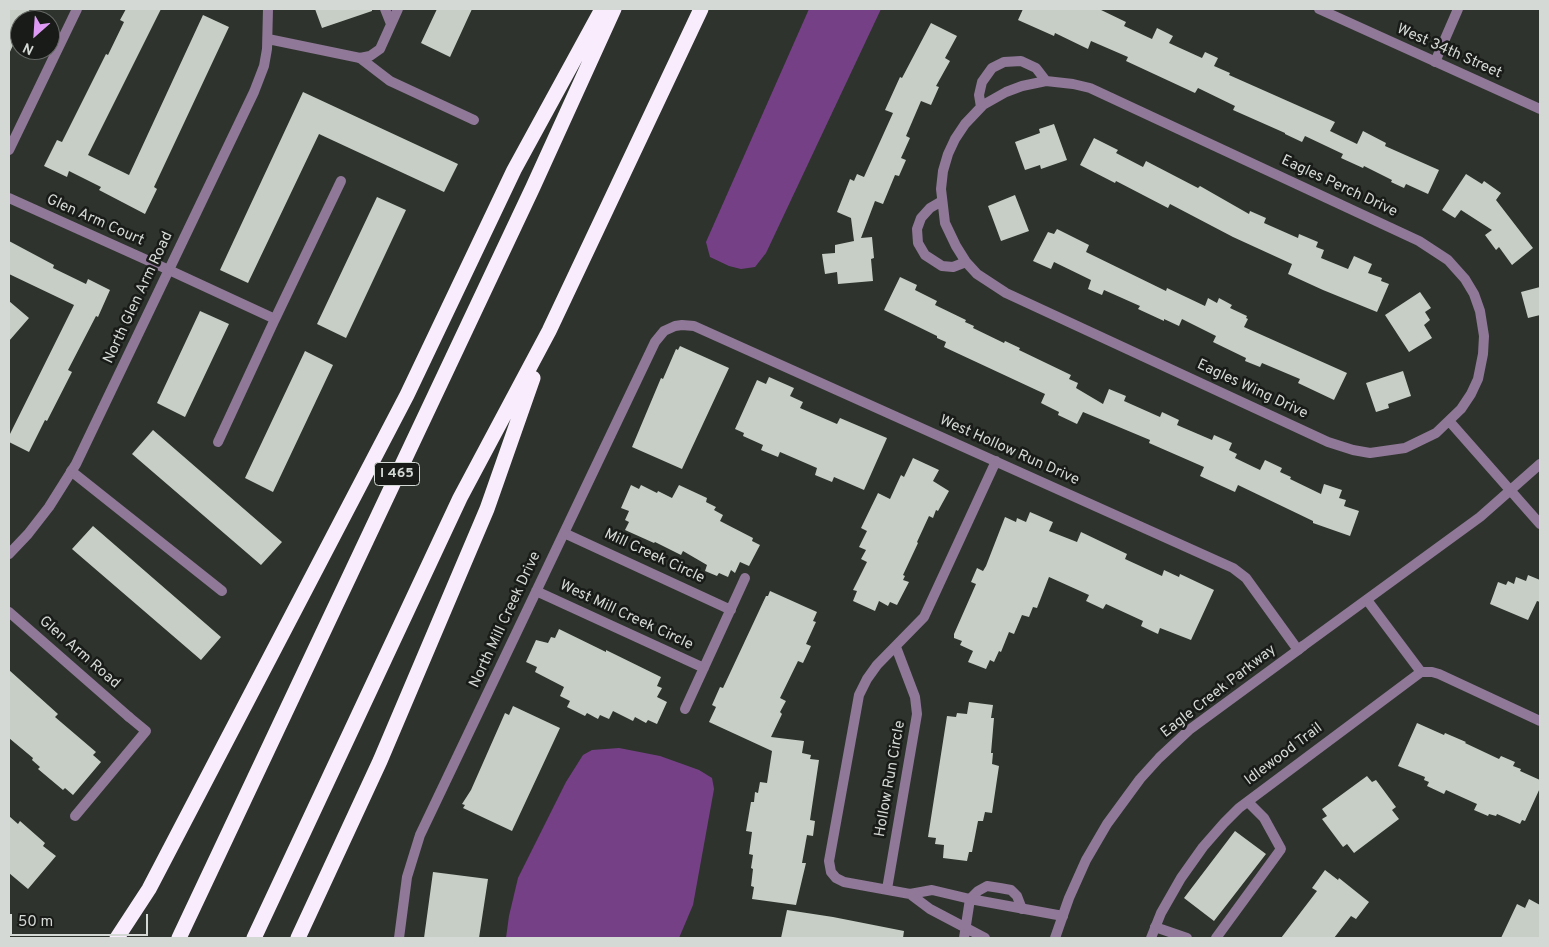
<!DOCTYPE html>
<style>
body{margin:0}
#map{position:relative;width:1549px;height:947px;overflow:hidden;background:#2e342d;font-family:Overpass,sans-serif}
canvas{display:block}
.frame{position:absolute;inset:0;border:10px solid #d5d9d5;pointer-events:none}
.north{position:absolute;left:10px;top:10px;width:50px;height:50px;box-sizing:border-box;background:#181b18;border:1px solid #646764;border-radius:50%;rotate:206deg;font-size:14px;font-weight:700;line-height:20px;text-align:center;color:#d5d9d5}
.north::after{content:'';display:block;margin:auto;width:18px;height:22px;background:#dd99f3;clip-path:polygon(50% 0,100% 100%,50% 72%,0 100%)}
.scale{position:absolute;left:10px;top:914px;width:138px;height:22px;box-sizing:border-box;border:2px solid #d5d9d5;border-top:0;padding-left:6px;font-size:15px;line-height:18px;white-space:nowrap;color:#d5d9d5;-webkit-text-stroke:4px #181b18;paint-order:stroke}
</style>
<div id="map">
<canvas width="1549" height="947"></canvas>
<div class="frame"></div>
<div class="north">N</div>
<div class="scale">50 m</div>
</div>
<script>
const ctx = document.querySelector('canvas').getContext('2d');
ctx.lineJoin = 'round';
function paint(path, color) { ctx.fillStyle = color; ctx.fill(path, 'evenodd'); }
const shape = rows => new Path2D(rows.map(r => 'M' + r).join(''));
function stroke(path, color, width, dash) { ctx.strokeStyle = color; ctx.lineWidth = width; ctx.lineCap = dash ? 'butt' : 'round'; ctx.setLineDash(dash || []); ctx.stroke(path); }
function label(font, color, halo, rows, align = 'center') {
  ctx.font = font + ' Overpass,sans-serif'; ctx.lineWidth = 5; ctx.setLineDash([]); ctx.textBaseline = 'middle'; ctx.strokeStyle = halo; ctx.fillStyle = color; for (const [text, x, y, turn = 0] of rows) {
    ctx.save(); ctx.translate(x, y); ctx.rotate((+turn || 0) * Math.PI / 180); ctx.textAlign = isNaN(turn) ? turn : align; if (halo) ctx.strokeText(text, 0, 0); ctx.fillText(text, 0, 0); ctx.restore();
  }
}
const water = shape([
 [809,9,881,9,766,253,755,267,741,269,729,266,710,257,706,242],
 [619,748,660,756,699,770,712,778,714,789,693,905,679,938,506,938,509,916,518,878,566,782,583,755,592,750]
]);
const building = shape([
 [9,9,30,9,25,20,20,20,20,30,9,54],
 [126,9,161,9,88,155,129,175,203,15,229,27,154,187,157,189,145,214,99,190,101,187,69,171,67,177,44,166,57,140,62,142,106,54,108,55,124,22,120,20],
 [315,9,372,9,372,11,322,28],
 [437,9,472,9,450,57,421,43],
 [1023,9,1099,9,1126,22,1124,26,1152,39,1157,28,1173,36,1169,43,1202,58,1205,52,1218,58,1214,66,1230,73,1229,75,1335,122,1330,131,1357,144,1363,131,1386,143,1385,146,1439,170,1428,194,1406,184,1404,188,1391,182,1392,180,1364,166,1363,168,1341,158,1343,154,1305,136,1302,142,1285,134,1285,133,1233,110,1235,106,1198,88,1195,93,1126,61,1128,57,1091,41,1088,49,1055,33,1054,36,1018,20],
 [931,23,957,36,945,58,950,61,936,86,939,87,931,105,921,101,906,136,910,138,901,158,906,160,899,176,895,175,883,204,875,201,861,238,872,237,874,258,871,259,873,281,838,284,837,272,825,274,822,254,835,253,835,245,854,241,851,218,837,212,850,179,854,181,857,174,864,177,893,113,885,110,900,77,902,78],
 [303,92,458,164,444,192,319,134,248,283,220,270],
 [1054,124,1067,160,1041,169,1040,165,1025,170,1015,142,1040,133,1039,129],
 [1094,138,1118,150,1116,153,1143,167,1146,161,1198,188,1200,186,1249,214,1250,211,1266,218,1264,223,1298,238,1299,234,1318,242,1316,247,1324,250,1321,258,1348,269,1354,256,1372,264,1368,273,1382,278,1381,281,1389,284,1377,312,1323,290,1288,274,1292,264,1233,237,1170,204,1168,208,1116,181,1115,183,1080,165],
 [1466,174,1482,184,1484,181,1501,193,1496,200,1533,248,1512,265,1499,247,1496,250,1485,235,1492,230,1461,210,1455,218,1442,210],
 [1015,195,1029,231,1001,241,988,206],
 [377,197,406,210,346,338,317,324],
 [1057,229,1089,245,1086,252,1166,291,1167,288,1205,306,1208,298,1217,303,1219,298,1232,305,1230,308,1247,316,1246,318,1248,319,1244,327,1347,373,1334,400,1298,383,1300,379,1262,363,1260,367,1245,361,1246,358,1213,342,1216,336,1182,319,1179,326,1164,319,1164,321,1138,309,1140,306,1104,290,1102,295,1088,289,1091,280,1054,262,1051,269,1033,261,1048,232,1054,234],
 [9,241,54,265,53,268,86,284,88,279,110,290,98,317,96,316,68,370,72,372,47,421,45,420,29,452,9,442,9,436,74,305,9,274],
 [900,277,917,285,915,290,937,301,935,305,966,320,965,322,974,326,973,328,1004,343,1005,341,1020,348,1019,350,1071,375,1069,379,1078,383,1076,388,1103,404,1109,389,1126,396,1124,401,1160,417,1162,412,1179,420,1177,425,1212,440,1214,435,1232,443,1229,450,1237,454,1235,458,1260,470,1265,460,1282,468,1280,472,1291,477,1290,479,1321,494,1324,484,1342,490,1339,498,1346,500,1344,506,1359,511,1350,536,1313,523,1313,521,1238,485,1235,492,1200,476,1204,467,1149,443,1150,440,1083,412,1077,424,1058,415,1059,412,1041,403,1045,394,944,347,946,342,937,338,937,336,884,310],
 [1540,287,1540,315,1528,318,1521,292],
 [1420,292,1431,308,1425,312,1430,320,1424,325,1432,338,1409,352,1385,315],
 [9,301,29,318,9,341],
 [200,311,229,324,185,417,157,403],
 [680,346,729,368,682,469,632,447,661,378,663,379,676,349,678,350],
 [305,351,333,365,273,492,245,478],
 [1403,371,1411,396,1388,404,1389,408,1376,412,1366,383],
 [769,377,794,388,790,396,803,402,800,408,837,424,840,418,887,438,864,490,834,477,832,482,815,475,817,468,780,452,778,457,761,450,763,445,743,436,744,433,735,429,757,380,766,384],
 [153,430,282,542,261,565,132,454],
 [913,458,939,470,933,481,949,491,938,511,936,510,933,518,929,516,917,542,918,543,903,575,905,576,903,580,909,582,897,605,890,602,888,606,879,601,875,611,853,601,857,591,853,590,867,562,861,559,866,550,859,547,867,531,861,528,878,493,890,499,901,475,904,477],
 [631,485,639,489,641,485,657,493,658,491,672,498,679,485,707,498,706,502,716,507,714,510,723,515,720,521,753,538,752,541,760,545,749,566,740,562,735,573,731,570,728,577,719,573,717,576,705,571,707,565,683,551,681,555,655,542,654,543,625,530,629,522,625,520,629,511,621,508],
 [1030,512,1053,522,1049,531,1077,542,1081,532,1127,554,1125,559,1162,576,1164,570,1179,577,1180,574,1214,590,1191,640,1160,628,1158,634,1141,626,1143,621,1106,604,1103,609,1086,601,1089,595,1049,577,1037,608,1033,607,1029,617,1022,615,1014,634,1009,632,1001,652,999,651,994,662,990,660,986,669,968,662,973,651,960,645,962,641,954,638,954,634,976,584,971,582,977,568,983,571,986,566,1005,517,1016,522,1017,518,1026,522],
 [93,526,221,637,201,660,72,549],
 [1528,575,1540,580,1540,602,1537,601,1528,620,1490,604,1498,582,1506,585,1508,581,1514,584,1516,577,1526,581],
 [770,591,817,612,813,621,816,622,806,644,811,646,803,663,798,661,780,698,786,701,780,712,782,714,771,737,804,741,802,753,811,755,810,759,819,760,810,820,815,821,813,836,807,835,802,863,806,863,796,905,752,899,754,887,751,886,753,869,751,868,753,855,749,854,752,832,746,831,751,802,754,802,755,792,758,793,760,782,767,783,772,751,709,722,716,707,712,705,720,687,723,688,766,596,768,596],
 [559,629,606,652,606,650,661,677,657,686,662,688,657,697,667,702,657,724,648,720,646,723,635,717,633,721,613,711,609,719,600,715,598,719,587,713,585,716,567,707,570,701,560,696,564,687,535,672,537,667,526,662,536,640,548,643,551,637,555,638],
 [9,670,58,714,55,717,96,752,93,755,101,762,73,795,65,788,63,790,38,769,40,767,32,760,33,758,9,738],
 [969,702,993,705,991,718,994,718,991,753,993,753,992,764,999,766,992,813,985,812,983,821,978,821,972,852,969,852,967,861,943,858,944,845,935,844,936,838,928,837,947,716,956,717,957,713,967,714],
 [513,706,560,728,512,831,463,808,465,805,462,804,471,790,505,713,509,715],
 [1417,723,1444,735,1445,733,1466,742,1465,743,1499,759,1501,756,1515,762,1513,766,1521,769,1520,771,1540,780,1540,788,1525,821,1522,820,1520,824,1497,814,1496,816,1489,814,1488,816,1474,810,1477,804,1446,790,1444,794,1427,786,1429,782,1424,780,1425,777,1398,766],
 [1367,776,1372,782,1376,780,1396,807,1392,810,1399,819,1354,853,1347,844,1343,847,1322,819,1327,816,1322,809],
 [9,816,18,824,20,821,45,843,43,846,56,856,28,889,9,873],
 [1235,831,1266,854,1214,921,1184,898],
 [1325,870,1338,880,1339,878,1369,902,1356,919,1351,916,1334,938,1281,938,1317,891,1312,888],
 [433,872,488,879,479,938,424,938],
 [1529,899,1540,905,1540,938,1501,938,1517,904,1525,908],
 [787,910,833,917,904,931,903,938,781,938]
]);
const service = shape([
 [360,58,390,81,474,120],
 [169,270,275,319,218,442],
 [275,319,341,181],
 [71,471,222,591],
 [75,816,146,731,129,717],
 [970,899,978,891,987,886,1000,888,1011,890,1017,896,1022,909],
 [1155,927,1187,938],
 [1216,938,1281,849,1264,818,1248,802]
]);
const minor = shape([
 [385,9,391,24],
 [268,39,360,58,370,56,380,49,398,9],
 [1435,62,1458,9],
 [1046,81,1073,84,1090,88,1419,241,1448,260,1465,279,1474,294,1480,311,1484,336,1483,354,1478,379,1471,394,1461,409,1436,433,1405,448,1370,453,1353,450,1328,442,1006,293,977,274,966,262,956,246,945,223,941,189,943,171,948,154,955,139,965,124,983,105,1006,92,1022,86,1046,81],
 [981,107,979,95,982,82,992,68,1004,62,1021,61,1036,68,1046,81],
 [9,150,77,9],
 [9,198,169,270],
 [942,201,930,208,921,218,917,229,918,243,925,255,942,266,953,267,966,262],
 [1450,422,1540,524],
 [564,533,731,610],
 [9,554,28,534,49,507,76,464,254,92,264,66,267,49,268,9],
 [536,591,704,668],
 [1367,600,1421,672,1432,672,1439,674,1540,721],
 [9,612,129,717],
 [685,709,745,578],
 [887,889,917,714,915,697,896,647],
 [910,894,932,890,970,899,1063,916],
 [399,938,407,877,420,835,655,342,664,331,675,326,682,325,694,326,1233,568,1246,578,1298,650,1303,646],
 [964,938,970,899],
 [985,938,930,909,910,894,844,882,836,878,831,872,829,861,859,695,867,679,877,665,924,617,996,461],
 [1151,938,1161,913,1181,878,1203,847,1224,823,1239,808,1421,672]
]);
const tertiary = shape([
 [1319,9,1540,109],
 [1303,646,1480,517,1540,464],
 [1055,938,1069,898,1086,860,1107,824,1140,779,1159,758,1189,730,1298,650]
]);
const motorway = shape([
 [117,938,149,889,407,395,514,170,602,9],
 [179,938,533,187,614,9],
 [254,938,460,498,549,331,701,9],
 [298,938,380,761,487,509,533,378]
]);
const shields = [
 [397,474,45]
];
const shieldNames = [
 ["I 465",397,474]
];
const streetNames = [
 ["West 34th Street",1449,52,24],
 ["Eagles Perch Drive",1339,187,25],
 ["Glen Arm Court",95,221,24],
 ["North Glen Arm Road",139,298,-65],
 ["Eagles Wing Drive",1252,390,25],
 ["West Hollow Run Drive",1009,451,24],
 ["Mill Creek Circle",654,557,25],
 ["West Mill Creek Circle",626,616,25],
 ["North Mill Creek Drive",506,620,-65],
 ["Glen Arm Road",79,653,41],
 ["Eagle Creek Parkway",1219,692,-38],
 ["Idlewood Trail",1284,755,-37],
 ["Hollow Run Circle",891,779,-80]
];
paint(water, '#764087');
paint(building, '#c6cec5');
stroke(service, '#907898', 10);
stroke(minor, '#907898', 10);
stroke(tertiary, '#907898', 10);
stroke(motorway, '#f9edfd', 15);
for (const [x, y, w] of shields) { const box = new Path2D(); box.roundRect(x - w / 2, y - 11.5, w, 23, 4); ctx.fillStyle = '#181b18'; ctx.fill(box); stroke(box, '#d5d9d5', 1); }
label('bold 14px', '#d5d9d5', null, shieldNames);
label('15px', '#d5d9d5', '#181b18', streetNames);
</script>
